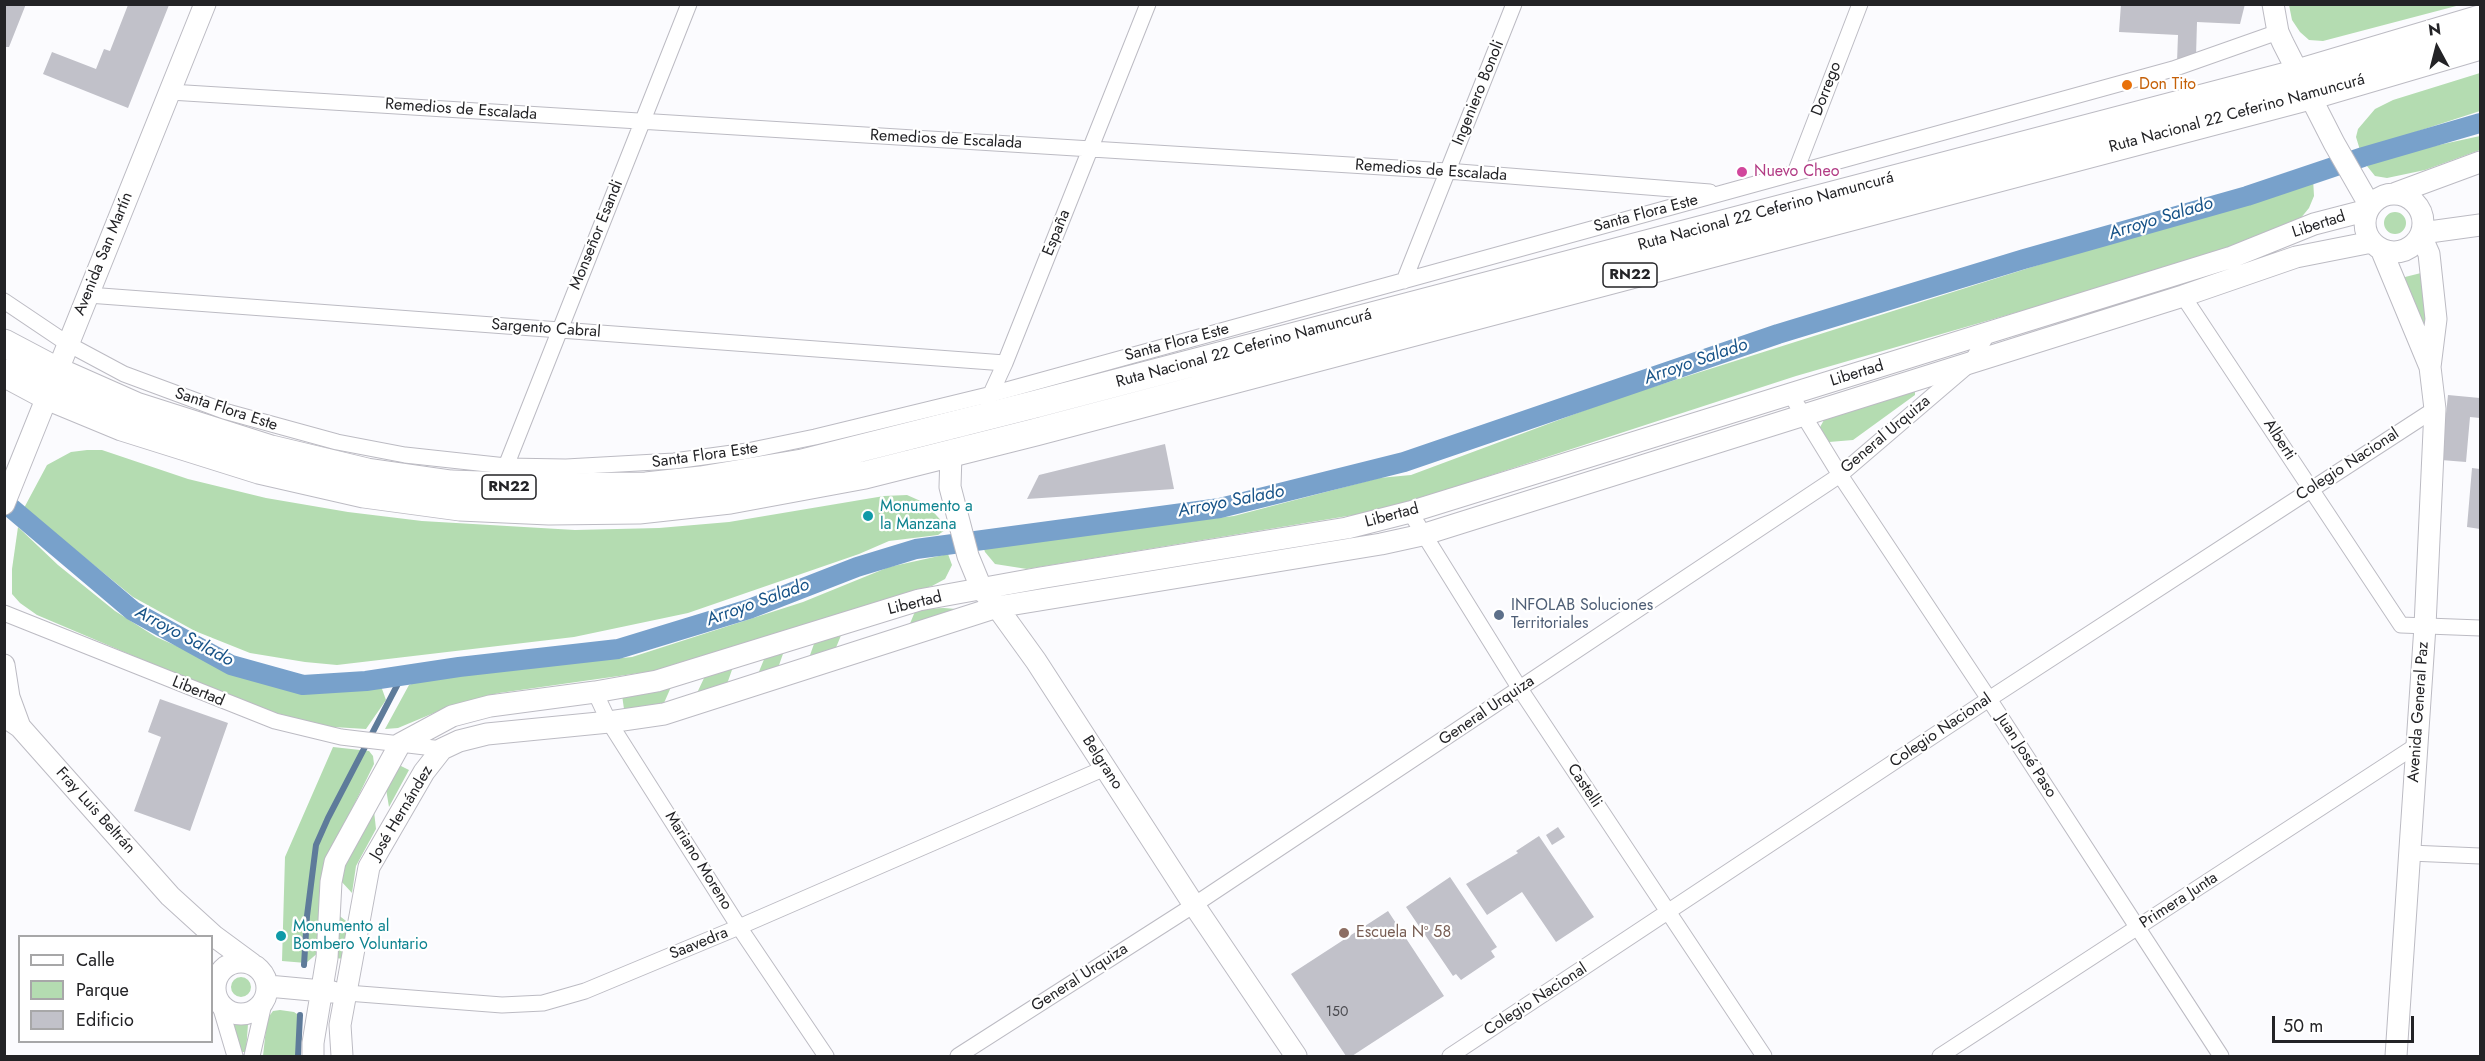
<!DOCTYPE html>
<meta charset="utf-8">
<style>
body{margin:0}
#map{position:relative;width:2485px;height:1061px;overflow:hidden;background:#fbfbfe;font-family:Jost,sans-serif}
canvas{display:block}
.frame{position:absolute;inset:0;border:6px solid #232326;pointer-events:none}
.legend{position:absolute;left:18px;top:935px;width:195px;height:108px;box-sizing:border-box;background:#fff;border:2px solid #a7a7a8;margin:0;padding:8px 10px;list-style:none;font-size:18px;color:#232326}
.legend li{display:flex;align-items:center;gap:12px;height:30px}
.legend b{width:30px;border:2px solid #a7a7a8}
.north{position:absolute;left:2407px;top:18px;width:60px;height:60px;-webkit-text-stroke:4px #fff;paint-order:stroke;rotate:353deg;font-size:16px;font-weight:700;line-height:24px;text-align:center;color:#232326}
.north::after{content:'';display:block;margin:auto;width:21px;height:27px;background:#232326;clip-path:polygon(50% 0,100% 100%,50% 72%,0 100%)}
.scale{position:absolute;left:2272px;top:1016px;width:142px;height:27px;box-sizing:border-box;border:3px solid #232326;border-top:0;padding-left:8px;font-size:18px;line-height:21px;white-space:nowrap;color:#232326;-webkit-text-stroke:4px #fff;paint-order:stroke}
</style>
<div id="map">
<canvas width="2485" height="1061"></canvas>
<div class="frame"></div>
<ul class="legend">
<li><b style="height:8px;background:#fff"></b>Calle</li>
<li><b style="height:16px;background:#b4dcb1"></b>Parque</li>
<li><b style="height:16px;background:#c1c1c9"></b>Edificio</li>
</ul>
<div class="north">N</div>
<div class="scale">50 m</div>
</div>
<script>
const ctx = document.querySelector('canvas').getContext('2d');
ctx.lineJoin = 'round';
function paint(path, color) { ctx.fillStyle = color; ctx.fill(path, 'evenodd'); }
const shape = rows => new Path2D(rows.map(r => 'M' + r).join(''));
function stroke(path, color, width, dash) { ctx.strokeStyle = color; ctx.lineWidth = width; ctx.lineCap = dash ? 'butt' : 'round'; ctx.setLineDash(dash || []); ctx.stroke(path); }
function label(font, color, halo, rows, align = 'center') {
  ctx.font = font + ' Jost,sans-serif'; ctx.lineWidth = 4.5; ctx.setLineDash([]); ctx.textBaseline = 'middle'; ctx.strokeStyle = halo; ctx.fillStyle = color; for (const [text, x, y, turn = 0] of rows) {
    ctx.save(); ctx.translate(x, y); ctx.rotate((+turn || 0) * Math.PI / 180); ctx.textAlign = isNaN(turn) ? turn : align; if (halo) ctx.strokeText(text, 0, 0); ctx.fillText(text, 0, 0); ctx.restore();
  }
}
const green = shape([
 [2289,5,2289,4,2460,5,2323,41,2309,40,2300,32,2292,20],
 [2480,73,2480,111,2360,150,2356,137,2358,129,2375,109,2393,100],
 [2480,136,2480,150,2425,170,2387,178,2375,176,2367,166,2393,155],
 [2313,178,2314,196,2309,208,2300,219,2250,241,2035,307,1796,376,1384,510,1027,569,995,564,985,552,981,540,1035,540,1234,516,1379,478,1411,475,1615,399],
 '2384 223a11 11 0 1 1 22 0a11 11 0 1 1-22 0Z',
 [2421,273,2427,317,2426,323,2421,321,2401,278],
 [1915,390,1915,395,1853,440,1829,442,1821,437,1819,429,1824,420,1833,413],
 [87,450,102,450,188,479,266,498,348,512,422,521,575,530,659,528,729,522,884,496,907,495,925,503,948,528,938,535,889,541,859,554,688,613,574,637,337,665,305,662,250,653,195,631,133,597,24,508,47,465,71,452],
 [18,527,58,565,115,611,156,637,246,676,292,688,337,692,381,686,386,700,366,729,317,726,263,711,37,615,20,603,12,594,12,569],
 [948,554,952,565,945,579,932,586,654,671,499,693,453,705,398,728,385,729,409,685,434,675,460,674,632,657,803,602,889,567],
 [944,608,956,609,956,612,909,626,916,609],
 [842,633,835,650,809,658,815,641],
 [784,651,778,668,758,674,765,657],
 [733,667,727,684,697,693,705,676],
 [671,687,664,703,624,709,622,695],
 [333,747,369,751,373,756,374,764,329,856,319,952,306,963,282,961,285,857],
 [399,765,409,770,389,807,386,789],
 [374,811,376,829,356,866,352,893,340,880,341,872],
 [337,914,350,924,346,959,334,958],
 '231 987a10 10 0 1 1 20 0a10 10 0 1 1-20 0Z',
 [280,1010,294,1012,300,1016,302,1034,299,1056,263,1056,267,1019,273,1011],
 [233,1024,248,1024,246,1052,242,1052]
]);
const stream = shape([
 [304,965,307,916,316,845,328,818,402,676],
 [298,1056,300,1015]
]);
const canal = shape([
 [4,502,133,611,231,665,303,685,366,681,459,667,618,649,749,609,857,567,916,549,1220,508,1404,462,1778,334,2024,259,2247,196,2363,157,2480,123]
]);
const building = shape([
 [4,4,26,4,9,47,4,47],
 [2121,4,2245,4,2240,24,2197,22,2196,56,2177,62,2178,35,2119,32],
 [128,5,169,5,128,108,43,74,52,52,96,69,104,49,110,51],
 [2448,395,2480,398,2480,418,2470,417,2466,462,2441,460],
 [1165,444,1174,489,1027,499,1039,475],
 [2472,468,2480,469,2480,529,2467,527],
 [160,699,228,723,190,831,134,811,161,737,148,732],
 [1558,827,1565,837,1552,845,1546,835],
 [1539,836,1594,917,1556,942,1522,892,1487,915,1466,884,1518,853,1516,851],
 [1450,877,1497,947,1491,951,1495,957,1461,980,1456,974,1453,976,1406,907],
 [1388,911,1444,996,1352,1056,1346,1056,1291,974]
]);
const street = shape([
 [170,92,1447,171,1710,192],
 [1795,173,1860,4],
 [1404,281,1514,4],
 [88,295,1005,363],
 [2183,296,2401,625,2480,628],
 [4,301,68,344,124,374,224,411,337,442,405,455,506,466,566,467,674,461,747,451,815,437,992,394,2173,69,2278,32],
 [1791,395,1840,475,1989,699,2221,1056],
 [988,400,1005,363,1148,4],
 [506,466,689,4],
 [1410,512,1520,689,1764,1056],
 [4,613,275,721,341,737,442,749],
 [595,692,609,722,739,927,826,1056],
 [2410,853,2480,856],
 [347,993,502,1005,543,1003,585,991,739,927,1105,768],
 [219,1002,235,1056],
 [252,1056,265,999],
 [958,1056,1194,905,1840,475,1971,363,1988,333],
 [1450,1056,1989,699,2435,409],
 [1940,1056,2417,745]
]);
const secondary = shape([
 [2273,4,2278,32,2283,43,2334,143,2370,206],
 [2396,193,2480,162],
 '2365 223a29 29 0 1 1 58 0a29 29 0 1 1-58 0Z',
 [2422,233,2480,225],
 [2381,249,2430,367],
 [951,454,950,487,968,556,982,590,997,607,1036,661,1194,905,1296,1056],
 [4,504,205,4],
 [4,665,9,697,20,727],
 [4,716,20,727,170,896,214,936,252,964],
 '215 988a26 26 0 1 1 52 0a26 26 0 1 1-52 0Z',
 [268,986,333,992],
 [313,1056,313,1043,327,958,331,882,335,862,400,744,452,716,490,706,595,692,657,681,919,600,1040,578,1347,528,1410,512,2232,257,2314,224,2368,210],
 [342,1056,340,1025,369,867,424,772,442,749,459,741,487,734,609,722,664,714,997,607,1381,544,1422,535,2183,296,2296,257,2372,242],
 [2396,1056,2425,626,2435,409,2430,367,2436,319,2429,254,2421,236]
]);
const highway = shape([
 [4,343,57,371,136,406,271,449,367,472,451,484,540,487,646,486,701,480,802,463,1036,404,2298,73,2480,19],
 [4,373,47,396,122,427,259,470,364,494,460,507,549,511,639,510,730,500,865,475,1036,432,2310,96,2480,46]
]);
const markers = [
 [2127,85,6,"#e8710a"],
 [1742,172,6,"#d1479c"],
 [868,516,6,"#0f9aa8"],
 [1499,615,6,"#5c6f8a"],
 [1344,933,6,"#8d6e63"],
 [281,936,6,"#0f9aa8"]
];
const numberNames = [
 ["150",1337,1013]
];
const shields = [
 [1630,275,54],
 [509,487,54]
];
const shieldNames = [
 ["RN22",1630,275],
 ["RN22",509,487]
];
const foodNames = [
 ["Don Tito",2139,85]
];
const streetNames = [
 ["Dorrego",1827,89,-69],
 ["Ingeniero Bonoli",1479,93,-68],
 ["Remedios de Escalada",461,110,4],
 ["Ruta Nacional 22 Ceferino Namuncurá",2237,114,-15],
 ["Remedios de Escalada",946,140,3],
 ["Remedios de Escalada",1431,171,4],
 ["Ruta Nacional 22 Ceferino Namuncurá",1766,212,-15],
 ["Santa Flora Este",1646,214,-15],
 ["Libertad",2319,225,-18],
 ["España",1057,233,-68],
 ["Monseñor Esandi",597,235,-68],
 ["Avenida San Martín",104,254,-68],
 ["Sargento Cabral",546,329,4],
 ["Santa Flora Este",1177,343,-15],
 ["Ruta Nacional 22 Ceferino Namuncurá",1244,349,-15],
 ["Libertad",1857,374,-17],
 ["Santa Flora Este",226,410,18],
 ["General Urquiza",1886,435,-40],
 ["Alberti",2279,440,57],
 ["Santa Flora Este",705,456,-8],
 ["Colegio Nacional",2348,465,-33],
 ["Libertad",1392,516,-15],
 ["Libertad",915,604,-14],
 ["Libertad",198,692,22],
 ["General Urquiza",1487,711,-34],
 ["Avenida General Paz",2419,712,-86],
 ["Colegio Nacional",1941,731,-34],
 ["Juan José Paso",2026,756,57],
 ["Belgrano",1102,763,57],
 ["Castelli",1584,786,56],
 ["Fray Luis Beltrán",95,811,48],
 ["José Hernández",402,813,-59],
 ["Mariano Moreno",698,861,58],
 ["Primera Junta",2179,901,-33],
 ["Saavedra",699,944,-22],
 ["General Urquiza",1080,978,-33],
 ["Colegio Nacional",1536,1000,-33]
];
const hotelNames = [
 ["Nuevo Cheo",1754,172]
];
const cultureNames = [
 ["Monumento a",880,507],
 ["la Manzana",880,525],
 ["Monumento al",293,927],
 ["Bombero Voluntario",293,945]
];
const serviceNames = [
 ["INFOLAB Soluciones",1511,606],
 ["Territoriales",1511,624]
];
const educationNames = [
 ["Escuela Nº 58",1356,933]
];
const waterNames = [
 ["Arroyo Salado",2161,219,-17],
 ["Arroyo Salado",1696,362,-19],
 ["Arroyo Salado",1231,502,-11],
 ["Arroyo Salado",758,603,-20],
 ["Arroyo Salado",184,637,28]
];
paint(green, '#b4dcb1');
stroke(stream, '#5e7b9a', 6);
stroke(canal, '#78a1cb', 20);
paint(building, '#c1c1c9');
stroke(street, '#bcbbc3', 17);
stroke(secondary, '#bcbbc3', 23);
stroke(highway, '#bcbbc3', 29);
stroke(street, '#fff', 15);
stroke(secondary, '#fff', 21);
stroke(highway, '#fff', 27);
for (const [x, y, r, color] of markers) { const dot = new Path2D(); dot.arc(x, y, r, 0, 2 * Math.PI); ctx.fillStyle = color; ctx.fill(dot); stroke(dot, '#fff', 2); }
label('14px', '#4a4a4f', null, numberNames);
for (const [x, y, w] of shields) { const box = new Path2D(); box.roundRect(x - w / 2, y - 12, w, 24, 4.5); ctx.fillStyle = '#fff'; ctx.fill(box); stroke(box, '#232326', 1.5); }
label('bold 15px', '#232326', null, shieldNames);
label('16px', '#c56008', '#fff', foodNames, 'left');
label('16px', '#232326', '#fff', streetNames);
label('16px', '#b23c85', '#fff', hotelNames, 'left');
label('16px', '#0d838f', '#fff', cultureNames, 'left');
label('16px', '#4e5e75', '#fff', serviceNames, 'left');
label('16px', '#785e54', '#fff', educationNames, 'left');
label('italic 18px', '#175388', '#fff', waterNames);
</script>
